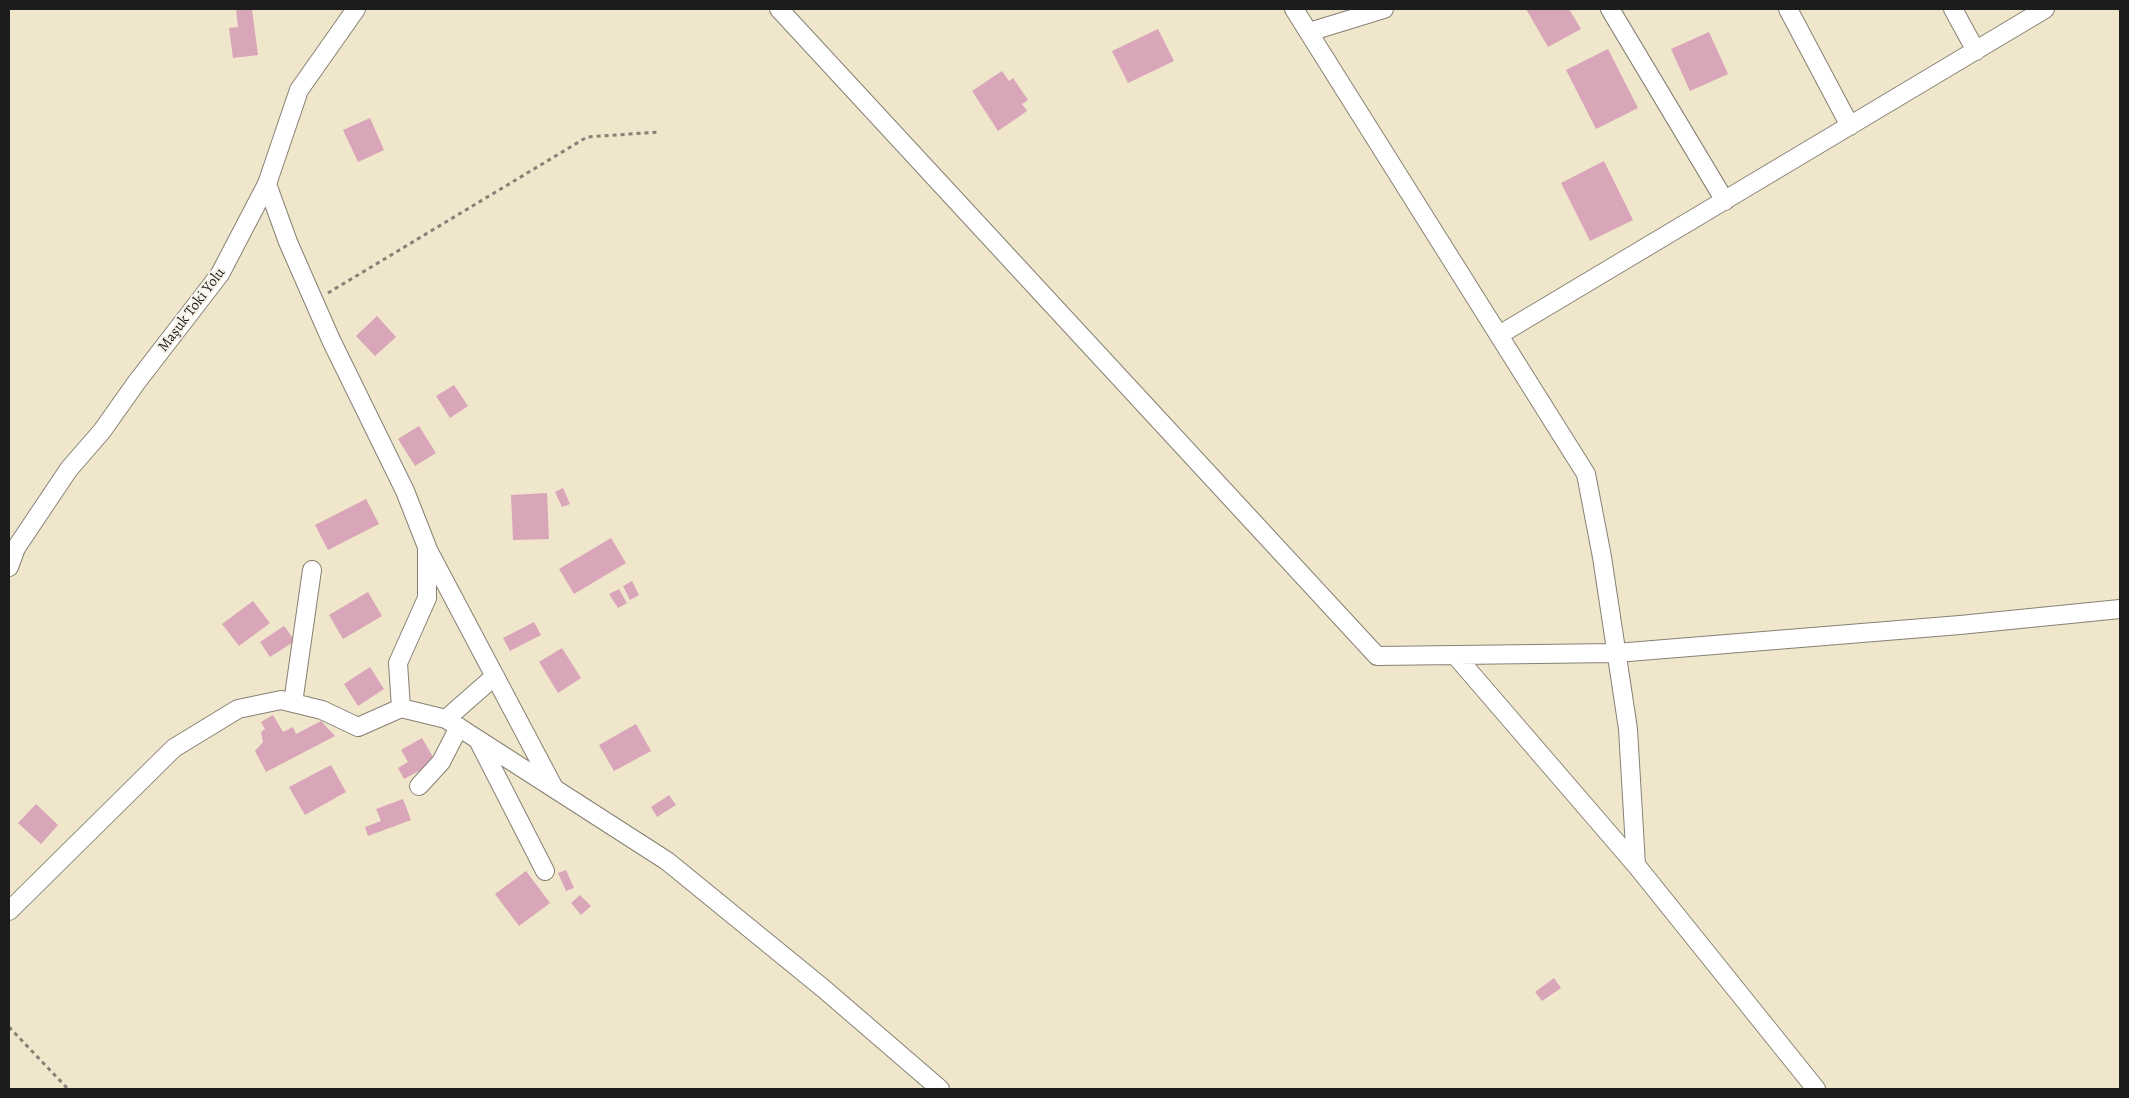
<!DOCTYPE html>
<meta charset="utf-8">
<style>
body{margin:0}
#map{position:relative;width:2129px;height:1098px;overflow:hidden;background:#f0e6cc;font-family:Alegreya,serif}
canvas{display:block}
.frame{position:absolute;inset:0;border:10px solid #1c1c1c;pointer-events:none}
</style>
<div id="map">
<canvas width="2129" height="1098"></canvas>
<div class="frame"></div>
</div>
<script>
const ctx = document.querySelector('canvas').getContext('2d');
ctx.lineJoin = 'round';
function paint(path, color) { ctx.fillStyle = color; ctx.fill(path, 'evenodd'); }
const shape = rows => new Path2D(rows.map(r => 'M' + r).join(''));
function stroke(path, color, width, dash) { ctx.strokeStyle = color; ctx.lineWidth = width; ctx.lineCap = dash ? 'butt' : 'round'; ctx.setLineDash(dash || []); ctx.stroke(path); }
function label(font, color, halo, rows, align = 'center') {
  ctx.font = font + ' Alegreya,serif'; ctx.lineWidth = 4; ctx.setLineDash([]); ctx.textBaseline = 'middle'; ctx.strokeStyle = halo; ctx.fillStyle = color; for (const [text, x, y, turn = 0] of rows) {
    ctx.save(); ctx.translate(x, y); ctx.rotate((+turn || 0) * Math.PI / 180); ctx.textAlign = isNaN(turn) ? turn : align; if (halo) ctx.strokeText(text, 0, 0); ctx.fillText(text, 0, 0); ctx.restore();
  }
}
const building = shape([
 [236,9,252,9,258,55,233,58,229,28,238,27],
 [1526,9,1569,9,1581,29,1548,47],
 [1158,29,1174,61,1128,83,1112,51],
 [1709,32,1728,74,1690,91,1671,49],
 [1608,49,1638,108,1596,129,1566,70],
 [1002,71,1009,81,1013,78,1028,100,1022,104,1027,111,998,131,972,91],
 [370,118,384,150,358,162,343,130],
 [1604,161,1633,220,1590,241,1561,183],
 [377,316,396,337,375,356,356,336],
 [454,385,468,406,450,418,436,396],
 [419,426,436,453,415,466,398,439],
 [563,488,570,504,562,507,555,492],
 [547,493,549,539,513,540,511,495],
 [366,499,379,524,328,550,315,525],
 [611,538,626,563,574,594,559,569],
 [632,581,639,595,630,600,623,586],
 [619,589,627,603,618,608,609,594],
 [368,592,382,616,343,639,329,615],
 [253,601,270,623,239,646,222,624],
 [534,622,541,635,510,651,503,638],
 [284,626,295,641,270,657,260,642],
 [562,648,581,678,558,693,539,662],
 [370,667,384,689,358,706,344,684],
 [273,715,283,732,293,727,296,734,321,721,335,736,266,772,255,751,263,742,261,732,265,729,261,722],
 [636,724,651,751,614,771,599,745],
 [422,738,436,762,404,779,398,768,408,762,401,750],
 [331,765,346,792,305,815,289,787],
 [669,795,676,805,657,817,651,807],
 [403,799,411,820,368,836,365,827,381,821,376,809],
 [36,804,58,825,41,844,18,823],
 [566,870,574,888,566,891,558,873],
 [526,871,550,903,519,926,495,894],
 [580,895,591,906,581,915,571,903],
 [1554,978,1561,988,1542,1001,1535,992]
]);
const path = shape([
 [328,293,587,137,659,132],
 [9,1027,68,1089]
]);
const minor = shape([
 [779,9,1377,656,1616,653,1960,625,2120,609],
 [1294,9,1586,474,1602,557,1628,729,1636,865],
 [1610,9,1725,201],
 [1788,9,1850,126],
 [1953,9,1976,51],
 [1309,32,1384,9],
 [267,184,288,242,331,340,405,491,427,547,427,598,398,663,401,708],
 [1499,335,2045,9],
 [428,550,554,788],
 [9,567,16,548,69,469,102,431,136,383,220,274,267,184,299,90,356,9],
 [1455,655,1636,865,1816,1089],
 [293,703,312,570],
 [446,719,495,676],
 [478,740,545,871],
 [419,786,441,762,459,727],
 [9,911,174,748,238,709,281,700,322,710,358,727,401,708,446,719,667,861,824,989,940,1089]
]);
const streetNames = [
 ["Maşuk Toki Yolu",192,310,-53]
];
paint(building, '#d9a5b9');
stroke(minor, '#868174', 20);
stroke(path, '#868174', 3, [4, 4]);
stroke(minor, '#fff', 18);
label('15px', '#1c1c1c', '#f7f3e8', streetNames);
</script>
